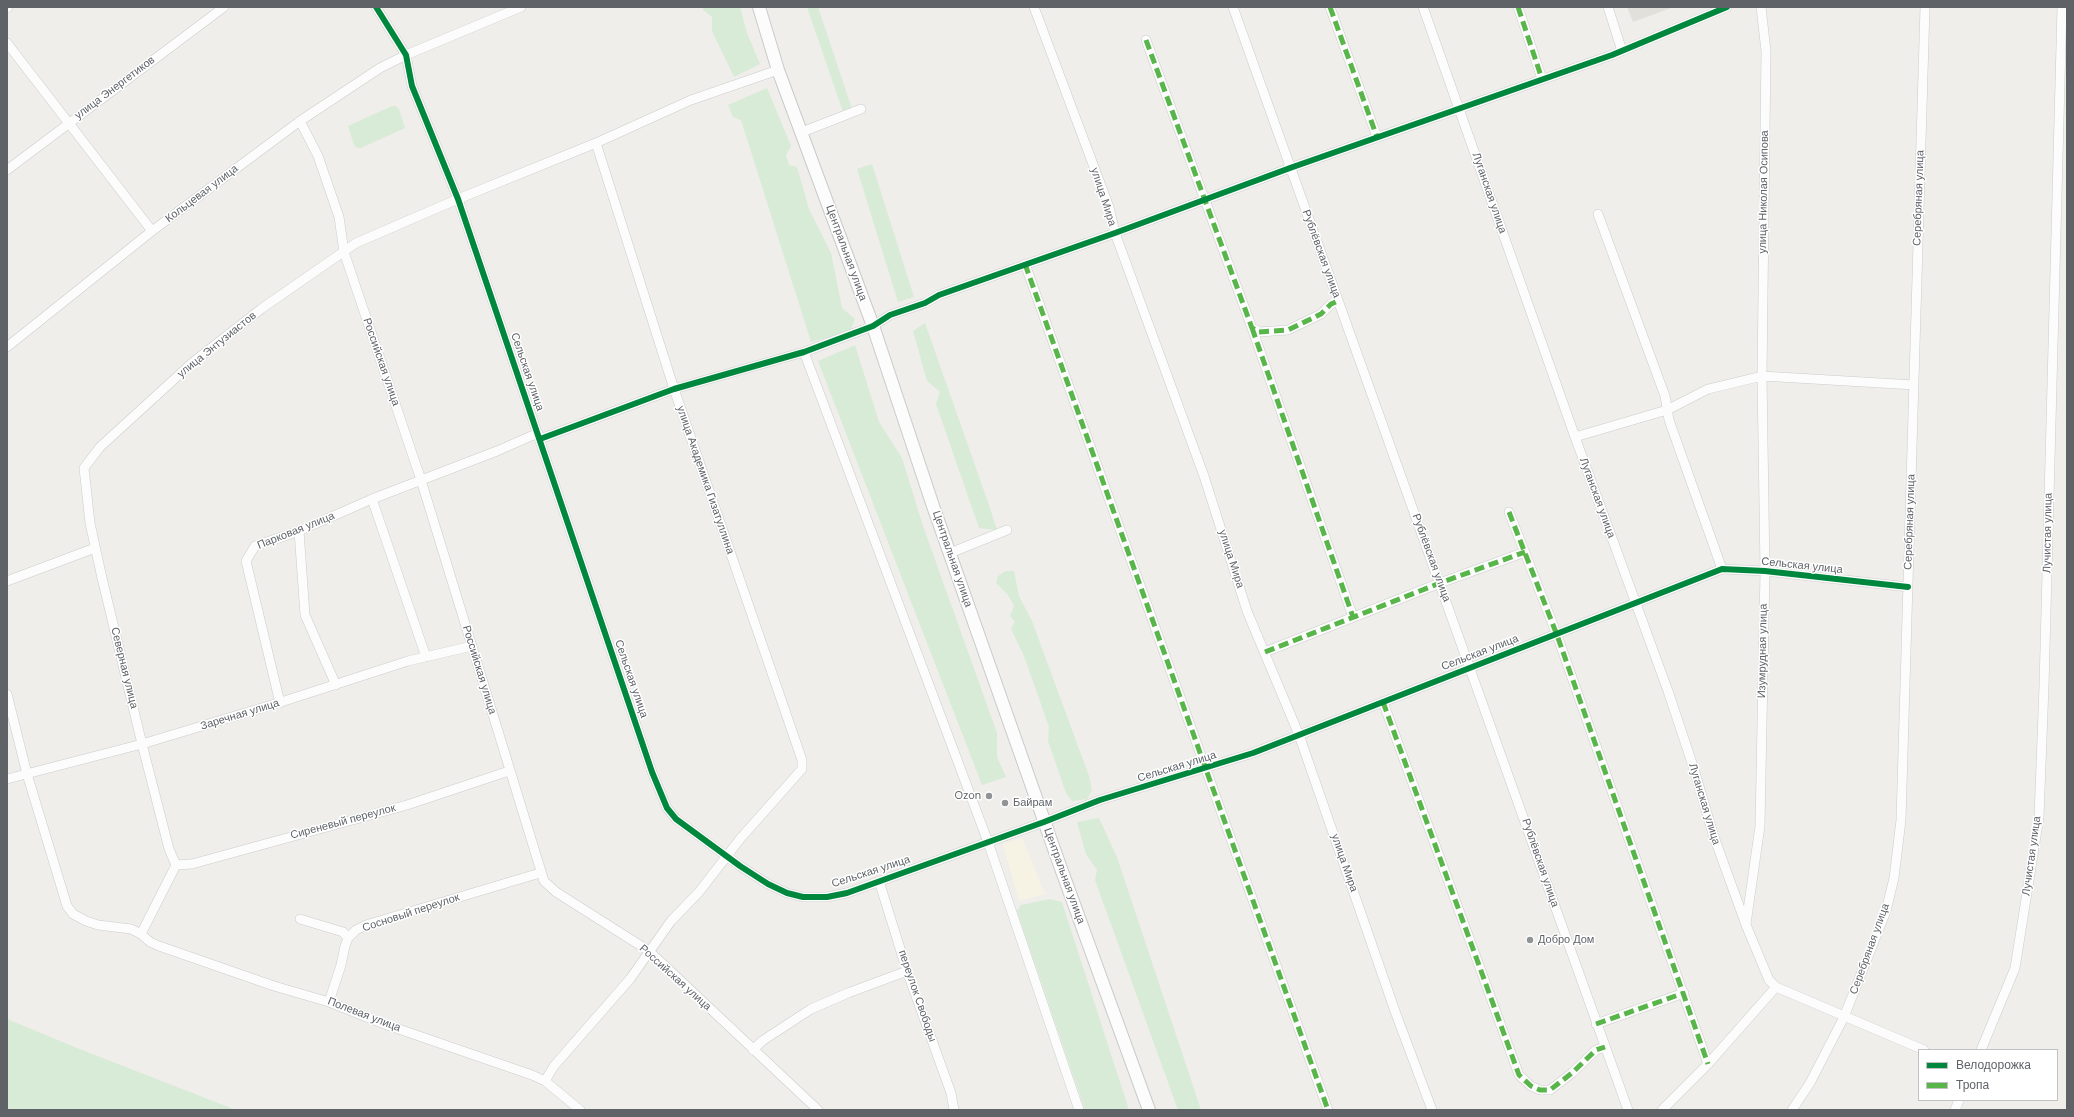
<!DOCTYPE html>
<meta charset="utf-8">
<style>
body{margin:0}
#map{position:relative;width:2074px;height:1117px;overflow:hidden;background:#efeeea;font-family:"DM Sans",sans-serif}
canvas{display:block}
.frame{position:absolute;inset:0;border:8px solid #5f6368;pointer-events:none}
.legend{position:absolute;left:1918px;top:1049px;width:140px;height:52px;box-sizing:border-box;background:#fff;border:1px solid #bfc1c3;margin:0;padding:5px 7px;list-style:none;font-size:12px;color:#5f6368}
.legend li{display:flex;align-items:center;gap:8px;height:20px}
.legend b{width:20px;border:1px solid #bfc1c3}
</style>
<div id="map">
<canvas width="2074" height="1117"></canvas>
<div class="frame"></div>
<ul class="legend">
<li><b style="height:5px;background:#00873e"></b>Велодорожка</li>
<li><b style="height:5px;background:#58b549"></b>Тропа</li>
</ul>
</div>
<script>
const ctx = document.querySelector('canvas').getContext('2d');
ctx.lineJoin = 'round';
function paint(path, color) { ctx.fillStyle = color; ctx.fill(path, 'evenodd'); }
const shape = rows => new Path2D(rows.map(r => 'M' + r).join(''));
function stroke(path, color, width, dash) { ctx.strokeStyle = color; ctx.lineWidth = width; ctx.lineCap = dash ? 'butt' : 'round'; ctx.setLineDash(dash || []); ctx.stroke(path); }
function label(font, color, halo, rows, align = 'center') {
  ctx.font = font + ' "DM Sans",sans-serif'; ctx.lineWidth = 3; ctx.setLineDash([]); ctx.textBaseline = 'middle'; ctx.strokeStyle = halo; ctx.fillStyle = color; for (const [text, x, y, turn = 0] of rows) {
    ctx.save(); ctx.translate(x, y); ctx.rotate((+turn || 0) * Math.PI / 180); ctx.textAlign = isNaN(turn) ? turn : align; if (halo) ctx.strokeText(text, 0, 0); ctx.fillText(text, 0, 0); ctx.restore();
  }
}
const commercial = shape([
 [1022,838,1045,894,1019,901,1003,844]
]);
const education = shape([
 [1627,7,1674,7,1633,22]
]);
const green = shape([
 [703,7,740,7,747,33,760,64,734,77,712,31,712,17,703,10],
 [807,7,818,7,852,109,843,112],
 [767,88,791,146,786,155,789,165,797,167,809,209,831,253,842,308,855,319,850,332,811,342,741,120,733,117,728,105],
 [392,106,396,106,399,109,405,128,361,148,357,148,354,145,348,126],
 [872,164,914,297,898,302,857,169],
 [925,323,990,508,997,530,979,528,936,404,940,392,927,381,913,331],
 [855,345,879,422,902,458,923,526,997,733,997,757,1006,777,982,785,818,361],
 [1006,571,1014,571,1019,596,1032,621,1089,776,1092,790,1087,799,1072,801,1066,793,1048,741,1049,727,1024,656,1011,629,1015,622,1010,616,1014,606,1008,595,996,583,998,576],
 [1099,818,1117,857,1201,1110,1178,1110,1095,880,1097,870,1086,854,1077,822],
 [1050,899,1062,902,1129,1110,1085,1110,1017,911,1021,905],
 [7,1019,77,1048,236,1110,7,1110]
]);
const street = shape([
 [376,7,406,55,412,86,458,199,652,772,667,808,676,819,740,866,768,884,787,893,803,897,827,897,847,893,1044,822,1100,800,1253,753,1722,569,1765,571,1908,587],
 [1034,7,1109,207,1115,233,1204,476,1247,611,1299,735,1396,1014,1432,1110],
 [1233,7,1628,1110],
 [1330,7,1377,137],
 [1423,7,1575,437,1668,691,1694,769,1713,834,1746,925,1769,980,1776,987,1924,1050],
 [1518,7,1542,79],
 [1608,7,1622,51],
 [7,8,8,7],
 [1146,40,1252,328,1259,332,1288,330,1321,314,1331,304,1338,301],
 [7,43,152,231],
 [300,121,318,156,339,217,344,252,421,480,544,881,556,892,649,951,818,1110],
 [802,132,861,109],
 [7,170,224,7],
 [1598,214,1665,396,1669,420,1722,569],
 [1025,264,1328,1110],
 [1252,328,1353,617],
 [7,347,152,231,300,121,380,68,406,55,521,7],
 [804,352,988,842,1079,1110],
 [1575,437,1667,410,1708,389,1762,376,1914,385],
 [540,439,674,389,804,352,873,326,890,315,925,303,939,295,1115,233,1290,168,1612,55,1727,7],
 [372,499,426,657],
 [1509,512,1557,635,1708,1064],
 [299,531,305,615,336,685],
 [950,553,1007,530],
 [7,581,95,548],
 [1265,652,1440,583,1525,552],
 [7,694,27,774,67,906,73,914,86,921,98,925,131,929,141,934,150,942,159,946,274,986,329,1002,387,1025,532,1075,545,1081,580,1110],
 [1383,702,1519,1075,1531,1086,1540,1090,1550,1090,1572,1073,1596,1050,1605,1047],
 [280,703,246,561,255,546,299,531,372,499,497,451,538,433],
 [7,779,142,744,275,704,408,661,472,646],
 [176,865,169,849,142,744,102,578,90,523,84,468,100,447,192,363,261,309,356,243,458,199,596,143,691,100,778,70],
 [176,865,192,864,407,805,509,771],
 [879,881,907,971,951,1093,954,1110],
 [300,919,343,932,348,938],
 [1746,924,1760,826,1765,571,1762,376,1766,51,1761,7],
 [141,934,176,865],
 [329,1002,341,965,345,946,348,938,356,930,366,925,540,873],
 [1596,1024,1684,993],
 [753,1050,762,1041,811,1009,848,993,907,971],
 [1981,1050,2015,968,2039,817,2044,686,2062,7],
 [545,1081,554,1066,630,979,671,921,699,892,740,839,802,769,802,760,674,389,596,143],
 [1662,1110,1708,1064,1776,987],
 [1792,1110,1810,1083,1844,1017,1886,911,1894,878,1901,820,1925,7],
 [1955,1110,1959,1100]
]);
const secondary = shape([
 [759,7,778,70,873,326,933,506,1059,863,1149,1110]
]);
const quiet = shape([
 [1330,7,1377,137],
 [1518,7,1542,79],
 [1146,40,1252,328,1259,332,1288,330,1321,314,1331,304,1338,301],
 [1025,264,1328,1110],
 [1252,328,1353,617],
 [1509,512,1557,635,1708,1064],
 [1265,652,1440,583,1525,552],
 [1383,702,1519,1075,1531,1086,1540,1090,1550,1090,1572,1073,1596,1050,1605,1047],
 [1596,1024,1684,993]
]);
const cycleway = shape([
 [376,7,406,55,412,86,458,199,652,772,667,808,676,819,740,866,768,884,787,893,803,897,827,897,847,893,1044,822,1100,800,1253,753,1722,569,1765,571,1908,587],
 [540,439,674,389,804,352,873,326,890,315,925,303,939,295,1115,233,1290,168,1612,55,1727,7]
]);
const markers = [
 [989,796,4,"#919496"],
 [1005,803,4,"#919496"],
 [1530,940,4,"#919496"]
];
const streetNames = [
 ["улица Энергетиков",115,88,-37],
 ["улица Николая Осипова",1764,192,-89],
 ["Луганская улица",1489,193,71],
 ["Кольцевая улица",202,194,-37],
 ["улица Мира",1103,197,72],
 ["Серебряная улица",1919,198,-88],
 ["Центральная улица",846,253,70],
 ["Рублёвская улица",1321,254,70],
 ["улица Энтузиастов",217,345,-39],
 ["Российская улица",381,362,71],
 ["Сельская улица",527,372,71],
 ["улица Академика Гизатуллина",705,480,71],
 ["Луганская улица",1597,498,70],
 ["Серебряная улица",1910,522,-88],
 ["Парковая улица",296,531,-22],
 ["Лучистая улица",2048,533,-89],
 ["Рублёвская улица",1431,558,70],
 ["Центральная улица",952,559,71],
 ["улица Мира",1231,559,72],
 ["Сельская улица",1802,566,6],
 ["Изумрудная улица",1763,651,-89],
 ["Сельская улица",1480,653,-21],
 ["Северная улица",124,668,76],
 ["Российская улица",479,670,73],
 ["Сельская улица",631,679,71],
 ["Заречная улица",240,715,-17],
 ["Сельская улица",1177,767,-17],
 ["Луганская улица",1704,804,73],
 ["Сиреневый переулок",343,822,-15],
 ["Лучистая улица",2032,856,-82],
 ["улица Мира",1344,863,71],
 ["Рублёвская улица",1540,863,71],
 ["Сельская улица",871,872,-18],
 ["Центральная улица",1064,876,70],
 ["Сосновый переулок",411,913,-18],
 ["Серебряная улица",1870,949,-70],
 ["Российская улица",675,978,42],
 ["переулок Свободы",917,996,71],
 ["Полевая улица",364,1015,21]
];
const poiNames = [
 ["Ozon",981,796,"right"],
 ["Байрам",1013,803],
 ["Добро Дом",1538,940]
];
paint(commercial, '#f7f3e4');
paint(education, '#e2e0da');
paint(green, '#d8ebd6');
stroke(street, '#cbcccc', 10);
stroke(secondary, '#cacacb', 14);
stroke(street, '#fdfcfc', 9);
stroke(secondary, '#fdfcfc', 12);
stroke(quiet, '#58b549', 5, [10, 5]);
stroke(cycleway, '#00873e', 6);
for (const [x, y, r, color] of markers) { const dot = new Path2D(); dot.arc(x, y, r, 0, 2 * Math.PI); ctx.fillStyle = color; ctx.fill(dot); stroke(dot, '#fff', 1.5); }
label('11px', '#5f6368', '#fff', streetNames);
label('11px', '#5f6368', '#fff', poiNames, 'left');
</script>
